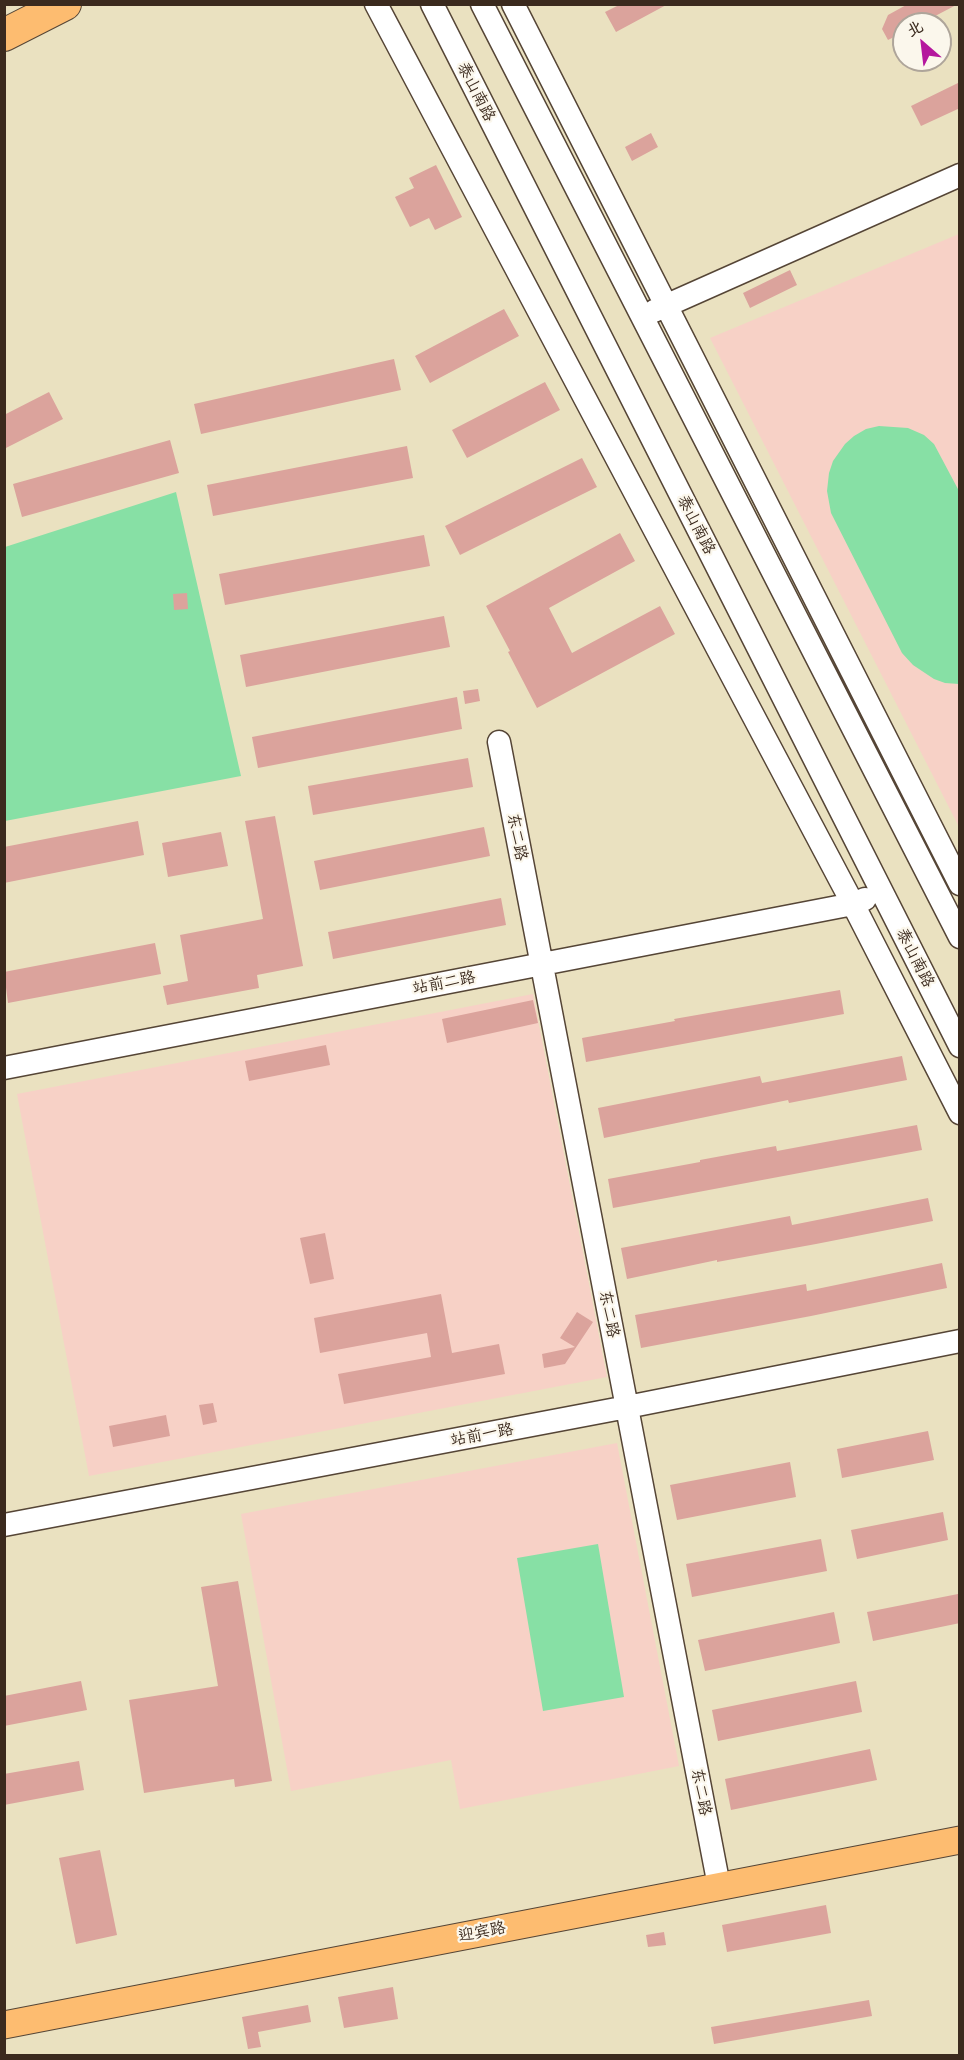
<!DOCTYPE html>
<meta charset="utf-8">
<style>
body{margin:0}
#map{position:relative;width:964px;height:2060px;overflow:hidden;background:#eae1c0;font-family:Delius,"LXGW WenKai TC",sans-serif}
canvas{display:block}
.frame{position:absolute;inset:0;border:6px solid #3b2a1e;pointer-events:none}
.north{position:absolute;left:892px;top:12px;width:60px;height:60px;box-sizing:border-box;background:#fbf7ec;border:2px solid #aea59a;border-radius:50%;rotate:332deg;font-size:16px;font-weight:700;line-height:24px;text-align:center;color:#3b2a1e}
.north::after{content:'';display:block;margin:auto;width:21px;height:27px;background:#b5179e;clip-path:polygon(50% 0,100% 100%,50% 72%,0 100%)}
</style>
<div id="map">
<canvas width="964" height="2060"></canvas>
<div class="frame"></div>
<div class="north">北</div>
</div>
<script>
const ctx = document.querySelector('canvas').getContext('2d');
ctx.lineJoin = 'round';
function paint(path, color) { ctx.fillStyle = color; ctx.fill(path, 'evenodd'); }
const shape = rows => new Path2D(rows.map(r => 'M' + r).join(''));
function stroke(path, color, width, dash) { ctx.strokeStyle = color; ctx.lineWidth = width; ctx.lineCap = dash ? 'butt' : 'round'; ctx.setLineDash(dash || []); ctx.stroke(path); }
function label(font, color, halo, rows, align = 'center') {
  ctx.font = font + ' Delius,"LXGW WenKai TC",sans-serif'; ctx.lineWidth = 4.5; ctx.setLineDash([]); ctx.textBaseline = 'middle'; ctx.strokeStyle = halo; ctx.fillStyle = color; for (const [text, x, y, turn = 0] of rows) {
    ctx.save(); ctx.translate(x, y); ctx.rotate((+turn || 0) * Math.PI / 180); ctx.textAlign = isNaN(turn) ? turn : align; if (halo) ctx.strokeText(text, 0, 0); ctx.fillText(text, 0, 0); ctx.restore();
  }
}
const built = shape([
 [959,234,959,827,710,338],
 [533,994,607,1377,89,1476,17,1094],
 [617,1443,679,1766,460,1809,451,1760,291,1791,241,1514]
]);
const green = shape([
 [879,426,908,428,924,435,934,444,959,491,959,684,945,683,934,679,913,665,902,653,831,513,827,491,829,473,833,461,845,444,854,436,866,429],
 [176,492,241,776,5,821,5,547],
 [598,1544,624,1697,543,1711,517,1558]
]);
const building = shape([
 [621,4,668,4,616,32,605,12],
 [908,4,958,4,920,24,904,24,904,32,888,40,882,29,888,15],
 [960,82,960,108,921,126,911,106],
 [651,133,658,147,632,161,625,147],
 [436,165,462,217,435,230,429,218,410,227,395,197,414,188,409,178],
 [790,270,797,285,750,308,743,293],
 [504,309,519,336,430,383,415,356],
 [394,359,401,390,201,434,194,404],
 [545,382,560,410,467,458,452,430],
 [49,392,63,419,4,449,4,415],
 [170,440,179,473,22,517,13,484],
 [407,446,413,478,213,516,207,485],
 [582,458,597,487,460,555,445,526],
 [620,533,635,561,549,608,572,653,660,606,675,634,537,708,508,652,510,651,486,606],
 [424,535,430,566,225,605,219,574],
 [187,593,188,609,174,610,173,594],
 [444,616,450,647,246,687,240,655],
 [478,689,480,701,465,704,463,691],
 [457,697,462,729,258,768,252,737],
 [468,758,473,787,313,815,308,786],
 [275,816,303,966,257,975,259,988,167,1005,163,986,188,981,180,935,263,919,245,821],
 [138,821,144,855,4,883,4,847],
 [484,827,490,856,320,890,314,861],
 [221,832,228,866,168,877,162,843],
 [501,898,506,925,333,959,328,932],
 [155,943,161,974,8,1003,4,972],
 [840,990,844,1014,586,1062,582,1038,675,1021,674,1019],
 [533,1000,538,1023,447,1043,442,1019],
 [326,1045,330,1065,249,1081,245,1061],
 [902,1056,907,1080,789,1103,788,1100,604,1138,598,1108,760,1076,762,1083],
 [917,1125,922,1150,613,1208,608,1179,700,1162,700,1160,776,1146,777,1151],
 [928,1198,933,1221,816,1244,717,1262,717,1260,627,1279,621,1248,790,1216,792,1225],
 [325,1233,334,1279,310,1284,300,1238],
 [942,1263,947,1288,811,1316,641,1348,635,1315,806,1284,807,1291],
 [441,1294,452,1353,499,1344,505,1374,344,1404,338,1374,431,1357,427,1333,320,1353,314,1318],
 [577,1312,593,1322,565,1364,544,1368,542,1354,575,1347,560,1338],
 [213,1403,217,1422,203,1425,199,1405],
 [166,1415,170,1436,113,1447,109,1426],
 [928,1431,934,1460,842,1478,837,1449],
 [790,1462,796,1497,677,1520,670,1485],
 [943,1512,948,1540,857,1559,851,1530],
 [821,1539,827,1571,692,1597,686,1564],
 [238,1581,272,1781,235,1787,234,1779,144,1793,129,1700,218,1686,201,1587],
 [958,1594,960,1623,873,1641,867,1612],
 [834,1612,840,1643,705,1671,698,1640],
 [81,1681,87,1710,4,1726,4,1696],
 [856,1681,862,1712,718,1741,712,1710],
 [870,1749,877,1780,731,1810,725,1779],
 [79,1761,84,1790,4,1805,4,1774],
 [100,1850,117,1935,76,1944,59,1858],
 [826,1905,831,1933,727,1952,722,1925],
 [664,1932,666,1945,648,1947,646,1935],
 [393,1987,398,2019,344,2028,338,1997],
 [869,2000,872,2016,714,2044,711,2027],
 [308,2005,311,2022,258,2032,261,2047,248,2049,242,2017]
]);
const minor = shape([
 [376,4,853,904,960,1113],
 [432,4,960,1046],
 [482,4,960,937],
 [513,4,960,884],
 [654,311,960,175],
 [499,742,719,1886],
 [4,1068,853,904,865,899],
 [4,1525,627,1407,960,1341]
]);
const major = shape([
 [4,2025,960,1840]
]);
const highway = shape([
 [4,35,65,4]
]);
const streetNames = [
 ["泰山南路",476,92,63],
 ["泰山南路",696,525,63],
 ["东二路",517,837,79],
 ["泰山南路",915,958,63],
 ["站前二路",444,983,-11],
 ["东二路",609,1314,79],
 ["站前一路",482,1435,-11],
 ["东二路",701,1792,79],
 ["迎宾路",482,1932,-11]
];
paint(built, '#f7d1c6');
paint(green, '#87e0a5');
paint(building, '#dba39c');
stroke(minor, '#554536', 25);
stroke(major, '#554536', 29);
stroke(highway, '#554536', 34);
stroke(minor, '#fff', 22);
stroke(major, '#fdbc70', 27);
stroke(highway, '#fdbc70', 32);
label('16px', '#3b2a1e', '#fbf7ec', streetNames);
</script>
